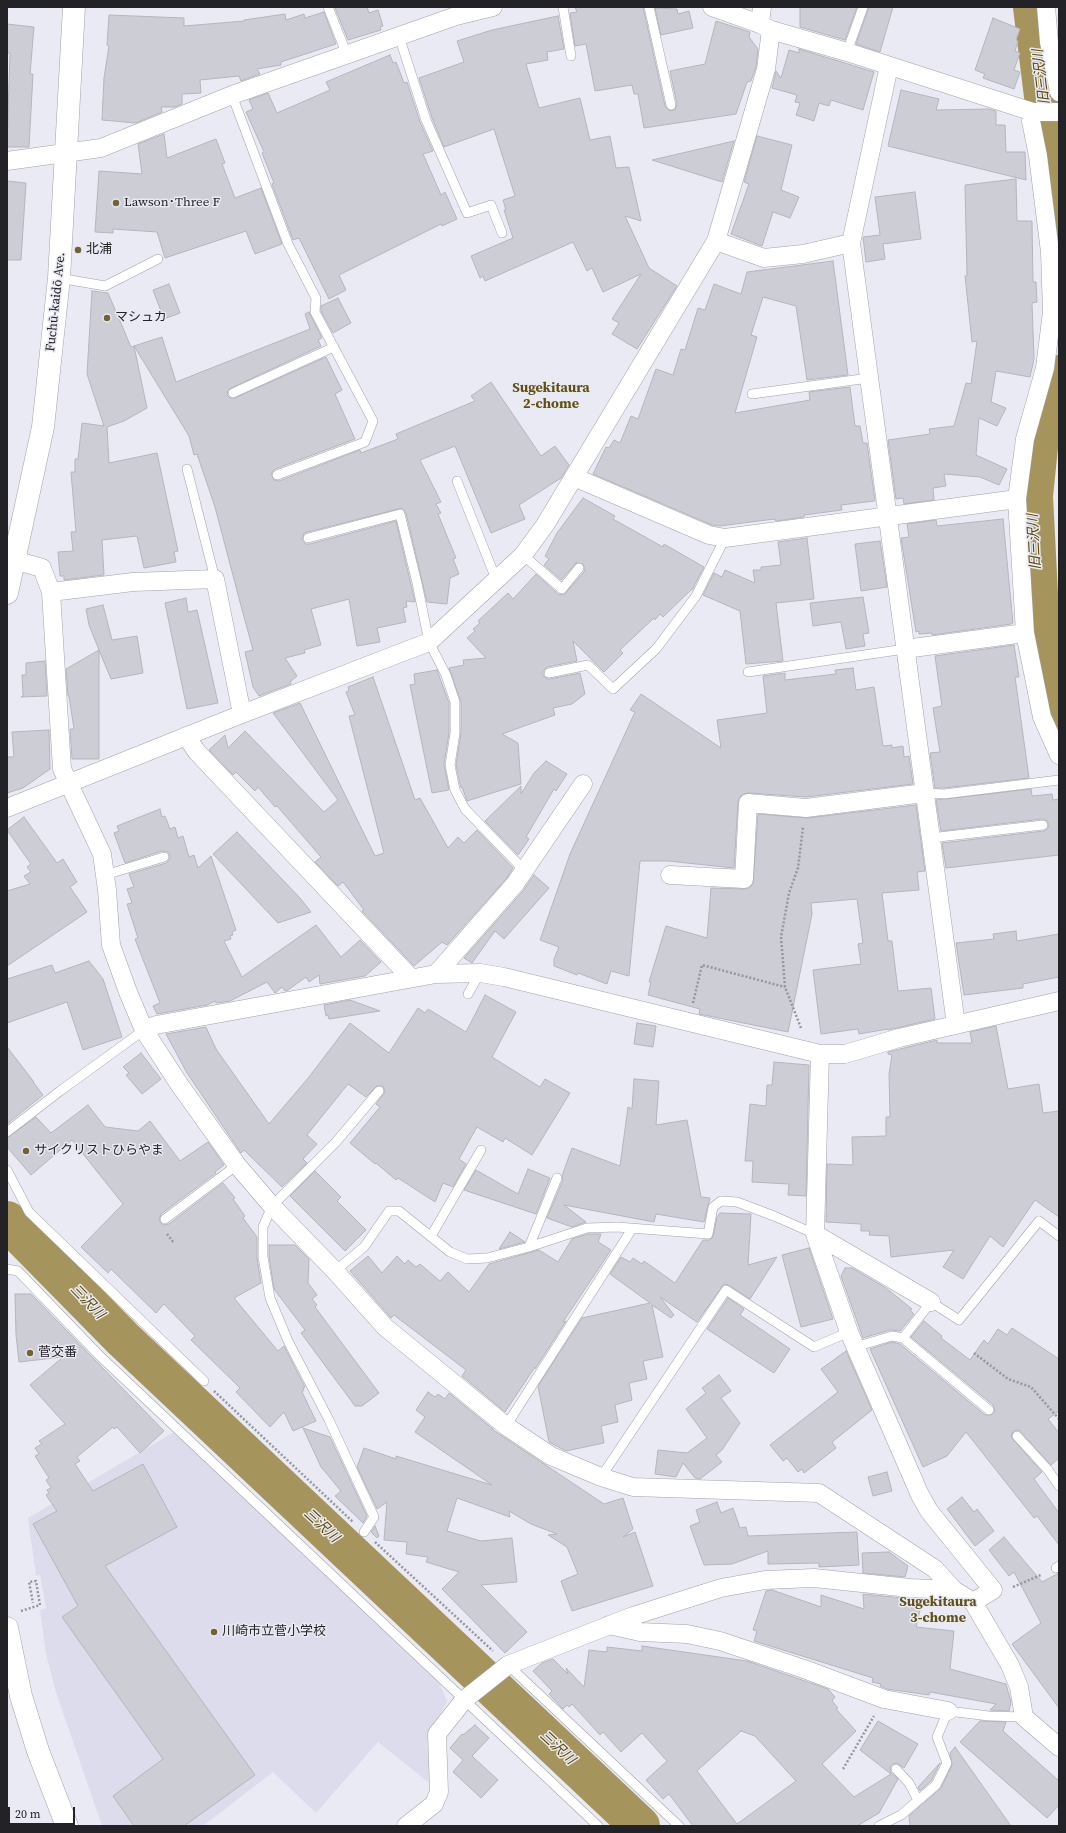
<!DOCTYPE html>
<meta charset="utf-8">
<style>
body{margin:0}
#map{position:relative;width:1066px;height:1833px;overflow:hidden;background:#eaeaf4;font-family:"Source Serif 4",serif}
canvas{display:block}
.frame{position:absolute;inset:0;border:8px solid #232327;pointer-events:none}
.scale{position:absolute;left:8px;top:1807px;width:67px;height:18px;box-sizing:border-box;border:2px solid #232327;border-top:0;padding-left:5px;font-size:12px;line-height:14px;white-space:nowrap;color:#232327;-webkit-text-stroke:3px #eaeaf4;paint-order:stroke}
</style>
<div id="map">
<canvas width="1066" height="1833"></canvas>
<div class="frame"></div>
<div class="scale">20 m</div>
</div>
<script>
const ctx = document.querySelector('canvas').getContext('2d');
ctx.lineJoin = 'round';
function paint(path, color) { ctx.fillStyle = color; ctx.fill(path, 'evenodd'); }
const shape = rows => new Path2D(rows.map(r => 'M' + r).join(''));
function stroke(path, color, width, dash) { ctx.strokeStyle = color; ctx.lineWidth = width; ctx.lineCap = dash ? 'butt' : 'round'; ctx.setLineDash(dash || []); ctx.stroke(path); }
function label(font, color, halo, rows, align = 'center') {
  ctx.font = font + ' "Source Serif 4","Noto Sans JP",serif'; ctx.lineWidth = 3; ctx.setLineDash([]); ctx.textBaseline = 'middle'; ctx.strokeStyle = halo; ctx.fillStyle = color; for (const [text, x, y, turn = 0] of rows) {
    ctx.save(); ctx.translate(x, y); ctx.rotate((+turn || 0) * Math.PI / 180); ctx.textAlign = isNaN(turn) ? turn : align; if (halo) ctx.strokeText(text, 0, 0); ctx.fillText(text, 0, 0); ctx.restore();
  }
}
const built = shape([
 [174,1432,440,1684,447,1702,431,1729,433,1786,378,1742,316,1813,273,1772,203,1826,102,1826,56,1692,46,1654,40,1610,46,1608,40,1575,36,1576,28,1518]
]);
const river = shape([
 [1033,7,1059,218],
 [1059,375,1053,401,1043,425,1038,447,1033,496,1040,634,1046,672,1059,710],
 [7,1221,123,1339,640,1826]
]);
const building = shape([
 [340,7,367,7,369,13,378,10,383,26,380,27,381,30,348,40,335,8,340,7],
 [575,7,643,7,665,106,670,111,675,110,677,104,670,71,705,64,716,21,750,32,749,37,758,49,756,67,751,81,747,82,736,114,644,128,638,94,634,94,632,85,595,91,586,44,575,46,570,13,577,12,575,7],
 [800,7,857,7,845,40,800,27,800,7],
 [869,7,893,7,880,52,856,44,869,7],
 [655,8,677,9,678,14,689,11,693,28,661,35,655,8],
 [324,12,336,44,281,62,281,65,257,69,260,74,241,81,239,76,200,80,201,93,182,94,182,104,175,107,161,107,162,112,136,123,102,120,104,78,109,46,107,45,109,15,184,18,184,26,244,21,244,20,285,14,286,20,304,14,305,18,324,12],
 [558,16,564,49,547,52,548,60,526,64,539,108,580,98,590,140,610,136,616,168,629,167,641,221,625,216,649,268,677,286,637,349,612,334,619,323,612,319,641,274,603,292,592,268,587,271,573,242,485,281,483,276,480,278,471,256,513,238,504,210,506,210,503,200,515,196,494,129,444,147,432,118,419,78,464,62,457,41,492,30,558,16],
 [993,18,1020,29,1016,40,1018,41,1015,51,1020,53,1014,70,1020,72,1014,89,983,78,985,74,975,70,993,18],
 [7,24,34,27,30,74,33,74,29,147,7,147,10,53,7,53,7,24],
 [799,49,874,72,863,110,831,100,829,106,819,103,814,121,796,115,800,103,795,102,797,95,772,88,776,71,781,78,789,50,799,53,799,49],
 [390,55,393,63,396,62,404,83,407,82,420,122,433,151,423,154,441,195,445,192,457,219,442,226,441,224,339,275,346,290,329,299,299,238,293,240,272,184,274,183,262,153,264,152,246,112,253,109,249,100,268,93,277,113,330,90,326,82,390,55],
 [901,90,939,99,936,110,989,109,996,111,996,125,1005,125,1006,152,1025,152,1026,180,888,146,901,90],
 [164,134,167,158,216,139,225,163,222,164,235,198,261,188,282,244,255,254,246,231,165,258,157,232,113,229,113,233,95,232,99,171,142,174,138,144,164,134],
 [757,136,792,145,781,190,799,197,790,218,773,212,762,246,731,234,749,184,744,182,757,136],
 [734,141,722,182,652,160,734,141],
 [1016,179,1017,221,1032,221,1033,282,1036,282,1037,302,1032,303,1034,359,1030,377,996,371,991,402,1006,408,997,426,979,418,976,455,1007,469,999,485,980,477,944,474,946,486,933,488,934,500,904,504,903,498,896,499,888,440,930,434,929,429,954,426,966,383,971,384,977,341,972,342,965,276,967,276,965,185,1016,179],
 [7,181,26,183,21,260,7,260,7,181],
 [915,192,921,239,883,244,885,259,866,262,863,237,880,235,875,197,915,192],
 [833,261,848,375,807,380,796,306,763,297,751,335,757,337,735,413,810,400,809,392,850,387,855,426,860,426,863,443,867,443,875,501,841,505,842,510,804,515,804,517,776,521,775,519,758,521,720,526,712,525,593,474,606,447,609,448,614,440,620,443,631,416,638,419,656,369,673,375,681,349,685,350,698,308,705,310,714,284,741,294,747,272,833,261],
 [169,284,180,313,164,319,153,290,169,284],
 [92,291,108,293,131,347,134,346,147,408,124,421,107,427,109,463,157,453,178,551,174,552,176,562,144,568,137,536,102,540,104,575,64,580,64,576,60,576,58,552,73,551,71,532,76,532,71,472,75,472,75,459,78,459,82,423,104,426,87,374,92,291],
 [338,298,351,323,333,333,321,311,321,306,338,298],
 [309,312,322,338,318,340,321,346,231,388,228,390,227,395,230,398,235,398,326,357,342,390,335,394,355,439,275,469,271,474,274,480,279,481,360,450,361,453,398,439,396,434,475,401,471,396,491,382,541,456,555,446,569,465,561,478,519,505,525,519,491,533,455,446,420,460,441,502,436,504,441,513,438,514,456,558,453,559,459,574,450,578,447,604,427,602,406,513,402,508,304,533,302,540,306,544,310,544,396,521,415,602,406,601,407,607,403,608,406,622,377,628,380,642,357,646,349,599,311,609,321,645,304,650,305,653,285,658,297,676,290,682,291,684,259,696,253,687,245,652,253,650,240,602,215,507,197,454,194,455,189,436,134,346,162,337,176,382,310,329,305,314,309,312],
 [583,498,615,516,613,519,663,547,664,544,704,567,692,590,691,590,663,617,660,614,655,620,654,618,620,650,623,653,604,672,573,641,577,661,547,667,543,671,543,675,547,679,550,679,580,673,585,694,572,704,553,708,555,715,502,734,518,743,521,784,467,801,462,787,461,788,456,765,461,733,461,702,449,668,464,665,463,660,486,658,467,638,475,631,473,629,480,623,478,621,508,593,513,599,536,574,558,594,564,595,584,572,585,569,583,564,576,563,561,580,544,565,549,559,545,556,557,533,583,498],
 [1003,519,1013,623,1011,624,932,635,932,633,919,634,919,631,916,632,901,538,909,537,907,524,936,520,937,526,1003,519],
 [807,538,814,599,776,603,783,661,746,664,740,611,703,595,714,573,722,577,725,570,755,583,753,570,761,570,761,567,781,565,778,542,807,538],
 [880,541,887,587,861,591,855,544,880,541],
 [863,597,869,633,863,634,865,646,846,649,841,622,813,626,810,603,863,597],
 [186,598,188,612,197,610,218,703,187,709,165,603,186,598],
 [103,605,112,640,137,636,143,673,111,679,99,650,99,759,72,759,70,729,74,729,69,696,68,696,66,669,99,650,89,625,86,609,103,605],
 [1014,645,1019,677,1015,677,1029,778,944,788,935,788,930,753,940,752,933,708,942,706,935,656,1014,645],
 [45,661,47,696,21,697,23,696,22,675,26,675,26,663,45,661],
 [853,668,856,690,874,687,883,746,892,745,892,748,903,746,904,757,909,756,913,784,806,797,749,793,743,794,739,798,738,802,734,868,668,861,640,861,629,976,611,971,607,984,578,973,577,975,554,966,554,959,559,947,540,940,570,854,635,712,630,710,641,694,721,748,717,720,767,713,763,676,785,673,785,680,836,674,835,670,853,668],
 [437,670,449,703,449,733,444,764,449,790,432,793,410,685,415,684,414,674,437,670],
 [373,677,415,800,420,798,448,848,458,837,464,843,477,830,513,868,507,878,447,945,442,942,414,966,362,911,364,910,343,882,338,886,315,862,321,857,277,806,275,807,258,787,255,791,236,772,233,775,209,750,225,735,228,748,245,731,324,812,338,800,273,713,300,703,375,856,384,853,349,716,355,715,346,692,349,691,348,687,373,677],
 [49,730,50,769,23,788,7,793,7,757,14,757,12,732,49,730],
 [546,761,567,774,556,791,554,789,526,837,529,839,518,855,485,821,521,786,521,794,534,773,546,761],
 [1031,789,1032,796,1052,794,1053,800,1059,799,1059,855,946,868,942,843,1044,831,1048,828,1049,824,1046,820,1042,819,941,831,936,800,1031,789],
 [916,805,925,871,917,872,919,890,882,893,888,941,892,941,898,991,931,988,935,1019,888,1030,888,1029,859,1034,858,1029,821,1034,813,970,861,964,858,944,863,943,857,899,811,903,812,914,788,1032,699,1014,700,1009,648,995,651,982,649,982,666,926,707,938,711,888,744,889,749,888,753,884,758,814,807,818,916,805],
 [160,809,162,817,165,816,170,829,175,827,178,838,183,836,189,857,194,855,198,868,211,856,236,930,232,932,233,935,230,936,231,939,224,941,242,977,316,925,341,957,360,940,381,962,365,976,320,984,319,975,309,982,306,977,288,990,285,991,282,987,275,993,267,982,230,1001,216,1003,215,1001,207,1005,157,1014,153,1006,160,1003,135,939,138,938,127,904,132,903,127,889,134,887,129,874,166,863,170,859,170,856,168,852,162,851,125,863,114,833,119,831,117,826,160,809],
 [24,817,57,863,63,859,77,882,70,887,87,912,7,966,7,891,30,884,24,876,31,872,27,867,31,864,7,830,24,817],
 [237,832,300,898,311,912,278,923,213,854,237,832],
 [534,875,549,888,504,939,495,931,472,963,464,958,523,891,534,875],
 [1016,931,1017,941,1059,934,1059,977,1023,984,1023,988,964,995,956,943,994,939,993,934,1016,931],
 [89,961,103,979,122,1037,83,1050,67,1002,7,1023,7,979,52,965,55,973,89,961],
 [485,995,516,1012,492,1057,540,1087,545,1079,570,1093,532,1155,505,1138,503,1142,477,1127,459,1159,466,1164,453,1187,443,1183,435,1202,398,1178,396,1180,376,1163,375,1164,350,1143,380,1107,376,1104,385,1092,383,1086,377,1086,366,1097,348,1084,307,1135,317,1144,303,1159,307,1163,282,1187,244,1150,241,1153,187,1073,166,1034,206,1027,216,1049,269,1124,309,1077,350,1023,389,1053,418,1008,425,1013,428,1009,466,1032,485,995],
 [350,1000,380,1011,329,1019,328,1015,326,1016,324,1005,350,1000],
 [637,1023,656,1026,653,1047,634,1044,637,1023],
 [996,1026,1008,1089,1039,1084,1043,1113,1059,1111,1059,1217,1035,1200,1003,1247,990,1236,963,1279,943,1267,954,1250,891,1257,889,1236,869,1235,870,1231,861,1231,861,1224,826,1222,827,1164,853,1165,852,1137,886,1136,886,1117,890,1117,889,1074,892,1055,888,1054,888,1052,937,1040,937,1043,972,1043,970,1032,996,1026],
 [7,1047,34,1082,33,1082,43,1095,7,1124,7,1047],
 [141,1053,161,1079,142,1094,126,1075,129,1073,123,1067,141,1053],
 [774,1062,809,1065,806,1196,788,1195,789,1184,752,1182,753,1161,745,1161,750,1104,766,1106,767,1085,772,1085,774,1062],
 [634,1079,659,1081,656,1125,687,1120,701,1197,710,1198,704,1222,656,1214,654,1222,564,1205,586,1222,572,1227,547,1218,563,1180,562,1176,572,1148,620,1166,628,1107,632,1109,634,1079],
 [88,1105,105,1127,138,1131,150,1121,180,1161,208,1142,224,1165,215,1172,216,1173,161,1214,159,1220,163,1225,169,1224,223,1183,235,1198,233,1199,245,1216,243,1218,257,1237,257,1258,261,1283,234,1298,278,1351,284,1346,305,1387,303,1388,304,1390,302,1392,316,1421,293,1431,284,1412,270,1427,236,1392,240,1388,235,1383,191,1340,195,1336,164,1304,156,1313,111,1269,108,1273,81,1247,123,1204,72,1140,31,1175,7,1147,7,1138,36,1117,51,1133,88,1105],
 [528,1169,550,1178,536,1214,464,1190,476,1170,518,1194,528,1169],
 [315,1171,341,1197,337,1201,366,1230,345,1251,290,1196,315,1171],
 [720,1213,751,1214,748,1265,777,1257,750,1299,729,1285,724,1284,697,1322,660,1297,674,1315,671,1318,652,1305,663,1357,643,1361,647,1379,629,1383,632,1400,615,1405,618,1422,601,1426,604,1443,566,1451,549,1442,538,1386,582,1318,650,1303,610,1274,621,1257,630,1262,633,1258,642,1264,644,1261,675,1283,703,1240,710,1240,713,1237,717,1217,720,1213],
 [510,1232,525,1242,499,1249,510,1232],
 [588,1234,601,1234,598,1242,611,1250,563,1322,566,1321,535,1369,535,1367,505,1412,462,1376,466,1370,394,1315,391,1318,350,1271,368,1256,382,1273,397,1256,405,1264,408,1260,416,1267,420,1264,440,1281,448,1272,469,1292,489,1264,539,1250,558,1262,572,1239,588,1234],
 [269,1245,295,1245,309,1259,308,1283,317,1295,312,1299,317,1305,315,1307,379,1393,362,1406,355,1406,301,1333,305,1330,274,1289,269,1256,269,1245],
 [809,1248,833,1319,801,1327,782,1255,809,1248],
 [845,1268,852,1268,886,1288,912,1309,910,1310,914,1314,900,1331,890,1330,863,1338,841,1276,845,1268],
 [15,1294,31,1294,164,1431,140,1453,117,1427,114,1429,113,1427,77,1457,80,1461,75,1464,93,1491,143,1464,177,1527,105,1566,255,1775,184,1826,134,1826,113,1796,163,1759,62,1617,78,1606,33,1524,57,1511,46,1495,49,1493,47,1490,51,1488,46,1480,49,1478,35,1456,39,1454,35,1448,42,1444,39,1441,65,1424,30,1385,63,1357,19,1362,16,1335,15,1294],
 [728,1298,744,1309,740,1315,790,1349,774,1373,707,1329,728,1298],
 [924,1321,942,1336,941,1338,970,1360,984,1340,988,1344,998,1329,1007,1335,1012,1328,1059,1359,1059,1411,1048,1419,1059,1433,1059,1458,1051,1465,1019,1430,1013,1431,1011,1437,1042,1472,1034,1479,1059,1513,1059,1545,1037,1516,1034,1518,966,1432,947,1456,923,1467,870,1349,892,1342,900,1344,985,1415,991,1415,995,1411,993,1405,911,1337,924,1321],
 [846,1351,872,1410,832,1442,836,1448,804,1473,802,1469,798,1472,787,1458,783,1461,770,1445,838,1392,821,1369,846,1351],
 [719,1375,731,1391,721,1398,740,1423,722,1450,716,1455,722,1462,700,1479,695,1478,683,1463,676,1477,655,1474,658,1450,687,1453,707,1438,686,1409,706,1393,702,1388,719,1375],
 [428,1392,435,1397,438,1394,445,1399,449,1393,493,1429,493,1430,604,1504,623,1498,633,1529,623,1537,635,1532,653,1586,572,1611,561,1581,578,1574,567,1547,548,1535,557,1534,531,1524,509,1511,510,1517,457,1498,447,1531,481,1541,512,1538,517,1582,481,1585,527,1632,505,1653,442,1589,459,1572,426,1562,428,1557,406,1554,407,1542,384,1540,387,1502,377,1509,357,1467,364,1448,396,1459,396,1456,492,1485,415,1432,425,1417,416,1410,428,1392],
 [303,1428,330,1437,367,1516,363,1523,335,1496,341,1491,321,1467,303,1428],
 [887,1472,892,1491,873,1496,868,1477,887,1472],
 [962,1497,974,1512,977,1509,994,1531,975,1546,947,1509,962,1497],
 [717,1502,721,1513,733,1508,740,1528,746,1527,748,1536,857,1532,859,1565,819,1567,819,1563,768,1564,768,1551,732,1564,704,1565,690,1526,700,1522,696,1510,717,1502],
 [375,1526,379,1536,377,1538,371,1532,375,1526],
 [1004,1537,1042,1582,1059,1573,1059,1708,1012,1644,1041,1623,1014,1572,1009,1576,989,1550,1004,1537],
 [889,1552,908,1566,905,1577,863,1573,862,1553,889,1552],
 [772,1590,821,1607,821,1595,864,1609,863,1594,912,1599,911,1604,921,1606,916,1627,954,1631,950,1669,1006,1684,1011,1702,1009,1711,990,1710,996,1704,930,1692,929,1695,887,1689,880,1686,881,1684,872,1682,873,1678,754,1641,757,1631,753,1630,766,1591,772,1590],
 [642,1646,747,1661,828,1689,835,1697,832,1701,838,1708,836,1709,856,1731,822,1764,854,1797,891,1774,860,1750,878,1721,918,1744,904,1768,897,1763,892,1764,890,1767,891,1773,898,1779,879,1813,857,1826,693,1826,669,1794,663,1799,646,1780,667,1761,642,1733,621,1752,603,1732,600,1735,572,1704,569,1707,567,1705,563,1709,549,1694,552,1691,533,1671,542,1663,553,1659,568,1674,566,1668,584,1687,589,1650,607,1652,607,1647,642,1651,642,1646],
 [741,1731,755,1736,796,1781,737,1824,697,1771,741,1731],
 [980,1721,1006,1722,1003,1731,1059,1781,1059,1805,1047,1818,960,1742,980,1721],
 [475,1725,489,1738,472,1756,498,1780,481,1798,453,1772,463,1760,450,1748,462,1734,463,1735,475,1725],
 [955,1747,1011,1826,910,1826,909,1816,941,1788,952,1765,950,1753,955,1747],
 [940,1763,931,1781,920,1791,918,1787,940,1763]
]);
const path = shape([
 [693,1003,702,965,785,987],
 [801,1028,785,987,781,937,789,893,798,868,803,827],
 [167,1234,174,1243],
 [974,1353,1008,1379,1031,1387,1059,1419],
 [214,1391,353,1522],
 [375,1542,493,1651],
 [1013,1587,1041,1575],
 [21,1611,40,1605,36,1581,29,1582,33,1603],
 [843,1769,874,1716]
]);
const service = shape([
 [328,7,347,55],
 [563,7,571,56],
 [649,7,671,105],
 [399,36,426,120,467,213,491,205,502,233],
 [847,52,863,7],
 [232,95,288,244,316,298,315,312,373,421,365,442,277,475],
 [59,278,105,286,158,259],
 [233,393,334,347],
 [752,394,869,378],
 [187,469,215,579],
 [457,481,496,579],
 [308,538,400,514,417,583,429,642,446,675,455,702,455,733,450,765,455,790,465,809,524,870],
 [523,555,562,589,579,568],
 [748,672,905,649],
 [549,673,588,665,613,689,656,649,696,596,725,538],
 [924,793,944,794,1059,780],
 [930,838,1043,825],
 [105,875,164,857],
 [468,994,480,973],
 [7,1132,60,1091,144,1030],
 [7,1170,29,1212,204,1381],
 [165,1219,237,1165],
 [431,1236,481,1150],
 [529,1247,557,1178],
 [7,1269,18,1271,101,1357,598,1826],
 [335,1271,364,1247,389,1211,399,1211,450,1252,467,1259,487,1258,529,1247,587,1228,617,1227,708,1234,713,1207,721,1201,737,1202,774,1216,815,1234],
 [903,1338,989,1410],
 [855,1347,892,1336,903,1338,931,1302,959,1320,1039,1221,1059,1236],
 [506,1426,632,1229],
 [1017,1436,1048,1470,1059,1486],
 [601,1477,726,1290,814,1347,849,1332],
 [364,1532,374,1517,329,1420,288,1341,270,1298,263,1257,263,1227,272,1206,336,1142,379,1091],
 [1056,1568,1059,1566],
 [508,1665,679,1826],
 [896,1769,909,1783,918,1800],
 [879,1826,901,1815,936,1785,947,1763,937,1737,948,1711,989,1716,1024,1717]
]);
const minor = shape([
 [712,7,760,24,771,30,847,52,1033,112,1059,112],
 [1046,7,1049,42,1059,92],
 [760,24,762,7],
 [889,66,851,243,956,1025],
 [1033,112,1031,121,1038,156,1050,252,1052,312,1045,368,1025,439,1017,499,1025,633,1042,717,1059,755],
 [7,161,101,148,232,95,456,16,493,7],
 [716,241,764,258,803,254,851,243],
 [574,477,709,535,725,538,1017,499],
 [14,560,42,568,51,592,62,769,102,854,107,890,111,945,128,992,144,1030,179,1084,237,1165,272,1206,335,1271,385,1327,506,1426,551,1456,601,1477,633,1487,819,1493,935,1569,954,1590,973,1602,1010,1665,1019,1687,1024,1717,1059,1747],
 [51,592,133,582,215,579,242,714],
 [905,649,1025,633],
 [186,736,197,752,410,977],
 [7,808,242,714,429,642,523,555,545,525,716,241,766,69,771,30],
 [670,875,744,879,748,803,806,808,924,793],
 [436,974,515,884,583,784],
 [144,1030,156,1025,436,974,480,973,504,977,820,1054,845,1054,899,1038,1059,1001],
 [820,1054,815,1234,849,1332,920,1495,929,1511,993,1590,973,1602],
 [815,1234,931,1302],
 [609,1625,640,1632,687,1634,720,1641,804,1669,884,1699,948,1711],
 [406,1826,434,1804,439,1792,437,1734,464,1700,508,1665,633,1616,721,1588,765,1580,814,1578,910,1588,954,1590]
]);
const primary = shape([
 [7,593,43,427,59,278,74,7],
 [7,1628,21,1696,38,1751,67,1826]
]);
const markers = [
 [116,203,4,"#726331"],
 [78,250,4,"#726331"],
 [107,318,4,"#726331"],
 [26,1151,4,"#726331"],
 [30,1353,4,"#726331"],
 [214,1632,4,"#726331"]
];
const poiNames = [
 ["Lawson･Three F",124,203],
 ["北浦",86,250],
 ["マシュカ",115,318],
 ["サイクリストひらやま",34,1151],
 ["菅交番",38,1353],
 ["川崎市立菅小学校",222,1632]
];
const streetNames = [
 ["Fuchū-kaidō Ave.",56,302,-84]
];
const waterNames = [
 ["旧三沢川",1042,77,-97],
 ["旧三沢川",1035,542,-93],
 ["三沢川",87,1302,46],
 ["三沢川",321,1526,43],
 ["三沢川",557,1748,43]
];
const neighbourhoodNames = [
 ["Sugekitaura",551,388],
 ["2-chome",551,404],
 ["Sugekitaura",938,1602],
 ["3-chome",938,1618]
];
paint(built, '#dcdced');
stroke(river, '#a5955d', 40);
paint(building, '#cdcdd6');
stroke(building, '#b5b5be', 1);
stroke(service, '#a2a2ab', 10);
stroke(minor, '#a2a2ab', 19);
stroke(primary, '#a2a2ab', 23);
stroke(path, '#96969d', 2.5, [2, 2]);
stroke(service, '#fff', 9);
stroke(minor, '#fff', 18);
stroke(primary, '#fff', 22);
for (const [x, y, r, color] of markers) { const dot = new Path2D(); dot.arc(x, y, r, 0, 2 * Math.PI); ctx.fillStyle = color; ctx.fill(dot); stroke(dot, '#eaeaf4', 1.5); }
label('13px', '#232327', '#eaeaf4', poiNames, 'left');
label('13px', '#232327', '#eaeaf4', streetNames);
label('italic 14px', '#5b4900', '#eaeaf4', waterNames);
label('bold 14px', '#605013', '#eaeaf4', neighbourhoodNames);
</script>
